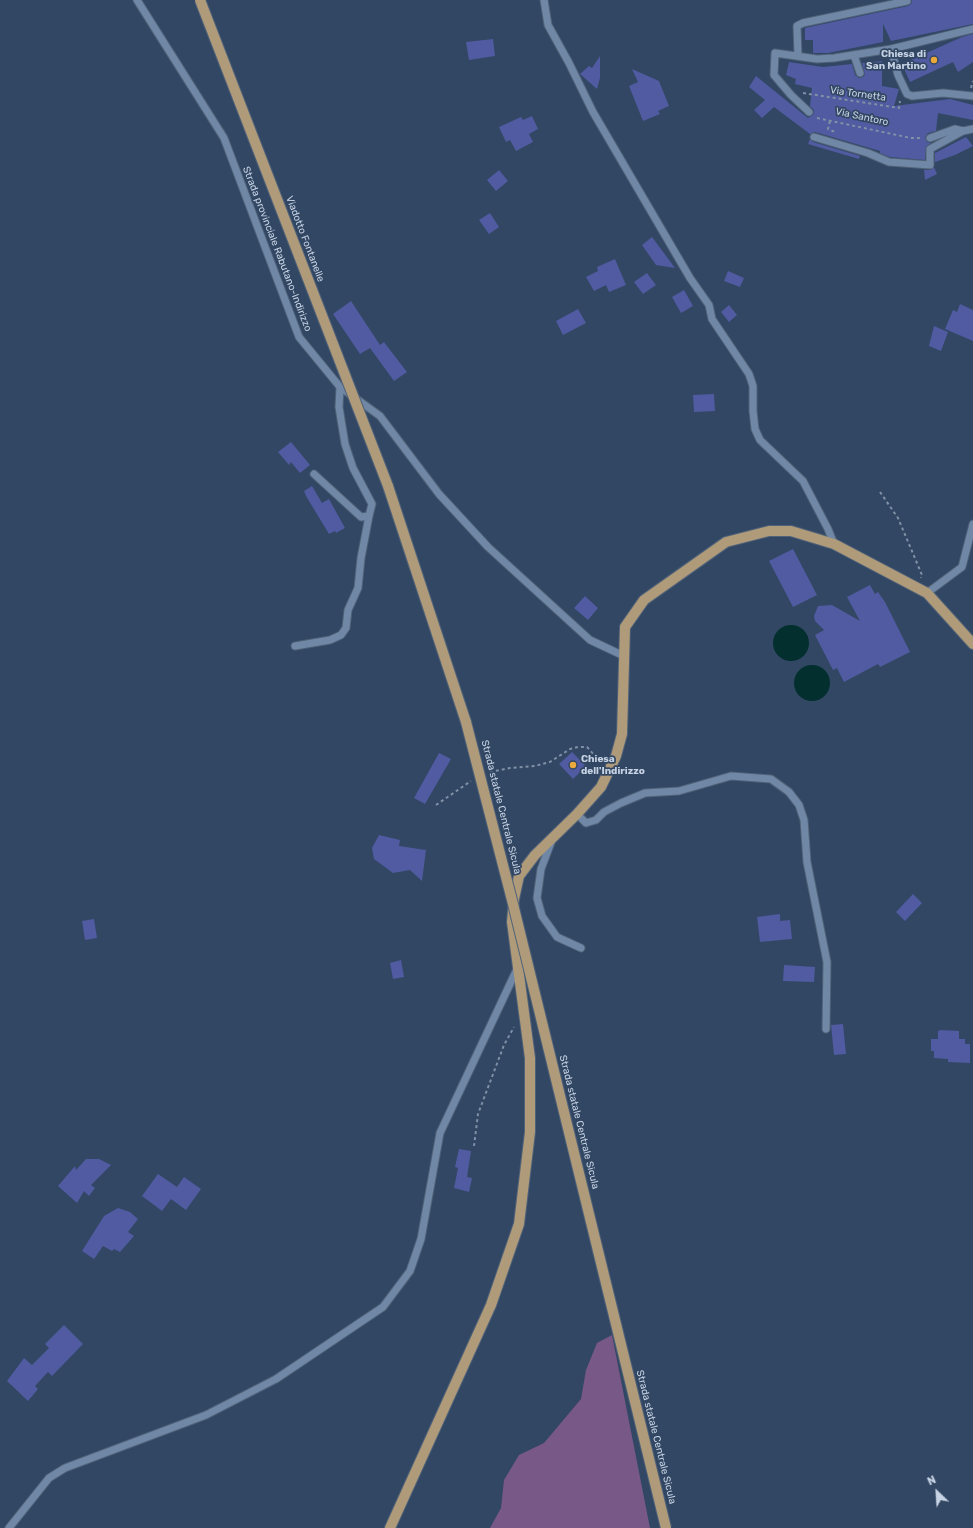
<!DOCTYPE html>
<style>
body{margin:0}
#map{position:relative;width:973px;height:1528px;overflow:hidden;background:#324763;font-family:Rubik,sans-serif}
canvas{display:block}
.north{position:absolute;left:917px;top:1472px;width:40px;height:40px;-webkit-text-stroke:3px #324763;paint-order:stroke;rotate:335deg;font-size:11px;font-weight:700;line-height:16px;text-align:center;color:#c7d3e4}
.north::after{content:'';display:block;margin:auto;width:14px;height:18px;background:#c7d3e4;clip-path:polygon(50% 0,100% 100%,50% 72%,0 100%)}
</style>
<div id="map">
<canvas width="973" height="1528"></canvas>
<div class="north">N</div>
</div>
<script>
const ctx = document.querySelector('canvas').getContext('2d');
ctx.lineJoin = 'round';
function paint(path, color) { ctx.fillStyle = color; ctx.fill(path, 'evenodd'); }
const shape = rows => new Path2D(rows.map(r => 'M' + r).join(''));
function stroke(path, color, width, dash) { ctx.strokeStyle = color; ctx.lineWidth = width; ctx.lineCap = dash ? 'butt' : 'round'; ctx.setLineDash(dash || []); ctx.stroke(path); }
function label(font, color, halo, rows, align = 'center') {
  ctx.font = font + ' Rubik,sans-serif'; ctx.lineWidth = 3.5; ctx.setLineDash([]); ctx.textBaseline = 'middle'; ctx.strokeStyle = halo; ctx.fillStyle = color; for (const [text, x, y, turn = 0] of rows) {
    ctx.save(); ctx.translate(x, y); ctx.rotate((+turn || 0) * Math.PI / 180); ctx.textAlign = isNaN(turn) ? turn : align; if (halo) ctx.strokeText(text, 0, 0); ctx.fillText(text, 0, 0); ctx.restore();
  }
}
const green = shape([
 [612,1335,650,1528,490,1528,501,1508,504,1480,519,1455,544,1443,581,1399,586,1370,597,1343]
]);
const water = shape([
 '773 643a18 18 0 1 1 36 0a18 18 0 1 1-36 0Z',
 '794 683a18 18 0 1 1 36 0a18 18 0 1 1-36 0Z'
]);
const building = shape([
 [912,0,973,0,973,24,891,41,883,24,883,42,828,53,813,53,813,40,805,40,805,28,908,6,911,4],
 [973,34,973,62,958,72,953,62,910,82,902,64,962,37],
 [493,39,495,56,469,60,466,42],
 [600,56,600,78,597,89,580,74,589,66,592,68],
 [882,61,882,86,899,89,894,106,950,99,973,105,973,120,938,113,936,131,928,133,925,137,927,142,931,143,926,147,925,160,890,157,880,153,880,151,815,132,810,134,774,107,762,118,754,110,765,100,749,87,756,76,808,118,813,115,814,110,810,106,812,88,795,84,796,79,786,75,789,62,823,67,852,64,855,75,859,78,863,77,865,74,862,63],
 [632,69,659,81,669,106,658,111,660,114,643,121,629,86,638,82],
 [532,116,538,129,529,134,533,142,516,151,510,140,506,142,499,127,521,117,523,120],
 [966,137,973,146,955,155,935,162,935,153],
 [810,139,813,142,860,156,859,159,808,144],
 [934,167,937,174,925,180,924,170,930,170],
 [499,170,508,181,496,191,487,180],
 [490,213,499,227,489,234,479,220],
 [652,237,675,268,656,265,642,245],
 [615,259,626,285,609,292,606,285,594,291,586,277,598,271,597,267],
 [728,271,744,278,740,287,724,281],
 [647,273,656,285,643,294,634,282],
 [684,290,693,306,681,313,672,297],
 [351,301,380,345,384,342,407,372,394,381,370,348,360,354,333,314],
 [960,304,973,310,973,341,945,329,953,310,957,312],
 [729,305,737,315,729,322,721,312],
 [578,309,586,323,563,335,556,321],
 [934,326,948,332,941,351,929,346],
 [714,394,715,411,694,412,693,395],
 [291,442,310,465,300,473,291,462,289,465,278,452],
 [312,486,322,503,329,499,345,528,336,533,335,531,329,534,306,496,304,491],
 [793,549,817,595,793,607,769,561],
 [870,585,875,594,878,592,885,602,910,652,880,667,878,664,844,682,837,668,833,670,815,635,824,630,815,621,814,616,818,606,832,605,860,621,847,597],
 [585,596,598,608,588,620,574,608],
 [572,752,586,766,573,779,559,764],
 [439,753,451,759,425,804,414,798],
 [379,835,400,840,399,846,426,850,422,881,410,870,393,873,374,859,372,848],
 [913,894,922,903,905,921,896,912],
 [780,914,780,921,790,920,792,939,760,942,757,917],
 [94,919,97,938,85,940,82,921],
 [401,960,404,977,393,979,390,963],
 [784,965,815,967,814,982,783,981],
 [843,1024,846,1054,834,1055,831,1025],
 [941,1030,959,1031,959,1039,965,1039,965,1044,970,1044,970,1063,948,1062,948,1059,934,1058,934,1051,931,1051,931,1039,938,1039,938,1031],
 [459,1149,471,1151,467,1177,472,1178,469,1192,454,1188,458,1168,455,1167],
 [86,1159,99,1159,111,1165,91,1185,95,1188,89,1196,84,1191,77,1203,58,1186,75,1166,76,1170],
 [158,1174,177,1187,184,1177,201,1189,186,1210,171,1199,162,1211,142,1196],
 [118,1208,130,1212,138,1219,128,1232,134,1236,120,1252,114,1249,112,1251,103,1246,94,1259,82,1251,104,1216],
 [64,1325,83,1344,52,1376,48,1372,35,1386,38,1389,28,1401,7,1381,24,1358,32,1365,49,1348,45,1344]
]);
const path = shape([
 [971,88,973,81],
 [803,93,899,108,900,101],
 [817,118,911,138,920,138],
 [830,121,828,129,835,132],
 [880,492,898,518,922,575,921,578],
 [490,772,510,768,535,766,550,762,570,749,578,747,587,747,601,763],
 [436,805,471,781],
 [474,1146,478,1114,504,1045,514,1027]
]);
const minor = shape([
 [137,0,224,138,299,337,340,387,380,416,439,494,488,547,590,640,624,656],
 [544,0,548,25,569,63,593,112,690,278,709,305,712,319,749,374,753,386,753,411,755,429,760,440,803,481,828,529,834,544],
 [891,49,898,75,907,94,912,96,943,93,973,96],
 [854,55,860,73],
 [798,56,797,26,803,23,907,1],
 [809,112,791,95,774,75,775,53,817,59,834,58,891,49,973,29],
 [814,137,868,153,889,162,930,165,930,149,963,131],
 [930,138,955,129,963,131,973,129],
 [314,474,361,517,369,516,372,504,353,468,345,444,339,407,340,387],
 [927,593,962,567,973,524],
 [295,646,330,640,341,635,346,628,348,610,358,588,361,558,369,516],
 [577,814,586,823,596,820,604,812,621,803,645,793,679,791,731,776,771,779,789,792,799,805,804,820,807,862,827,962,826,1029],
 [552,840,541,869,537,898,542,916,557,937,581,948],
 [9,1528,49,1478,65,1468,206,1415,276,1379,383,1307,410,1271,421,1239,440,1133,518,967]
]);
const major = shape([
 [388,486,466,722],
 [390,1528,491,1305,519,1224,530,1132,530,1058,512,922,514,899,519,876,535,855,577,814,601,787,616,756,622,734,625,627,644,600,726,542,769,531,791,531,834,544,927,593,973,644]
]);
const majorBridge = shape([
 [200,0,388,486],
 [466,722,513,904,666,1528]
]);
const markers = [
 [934,60,4,"#eca93b"],
 [573,765,4,"#eca93b"]
];
const poiNames = [
 ["Chiesa di",926,54],
 ["San Martino",926,66],
 ["Chiesa",581,759,"left"],
 ["dell'Indirizzo",581,771,"left"]
];
const streetNames = [
 ["Via Tornetta",858,94,8],
 ["Via Santoro",862,117,12],
 ["Viadotto Fontanelle",305,239,69],
 ["Strada provinciale Rabutano-Indirizzo",277,249,69],
 ["Strada statale Centrale Sicula",501,807,76],
 ["Strada statale Centrale Sicula",579,1122,76],
 ["Strada statale Centrale Sicula",656,1437,76]
];
paint(green, '#785886');
paint(water, '#032f2f');
paint(building, '#505ba1');
stroke(minor, '#506279', 9);
stroke(major, '#506279', 12);
stroke(path, '#8090a6', 2, [3, 3]);
stroke(minor, '#7087a6', 7);
stroke(major, '#af9a79', 10);
stroke(majorBridge, '#506279', 12, []);
stroke(majorBridge, '#af9a79', 10);
for (const [x, y, r, color] of markers) { const dot = new Path2D(); dot.arc(x, y, r, 0, 2 * Math.PI); ctx.fillStyle = color; ctx.fill(dot); stroke(dot, '#324763', 1.5); }
label('bold 10px', '#c7d3e4', '#324763', poiNames, 'right');
label('10px', '#c7d3e4', '#324763', streetNames);
</script>
